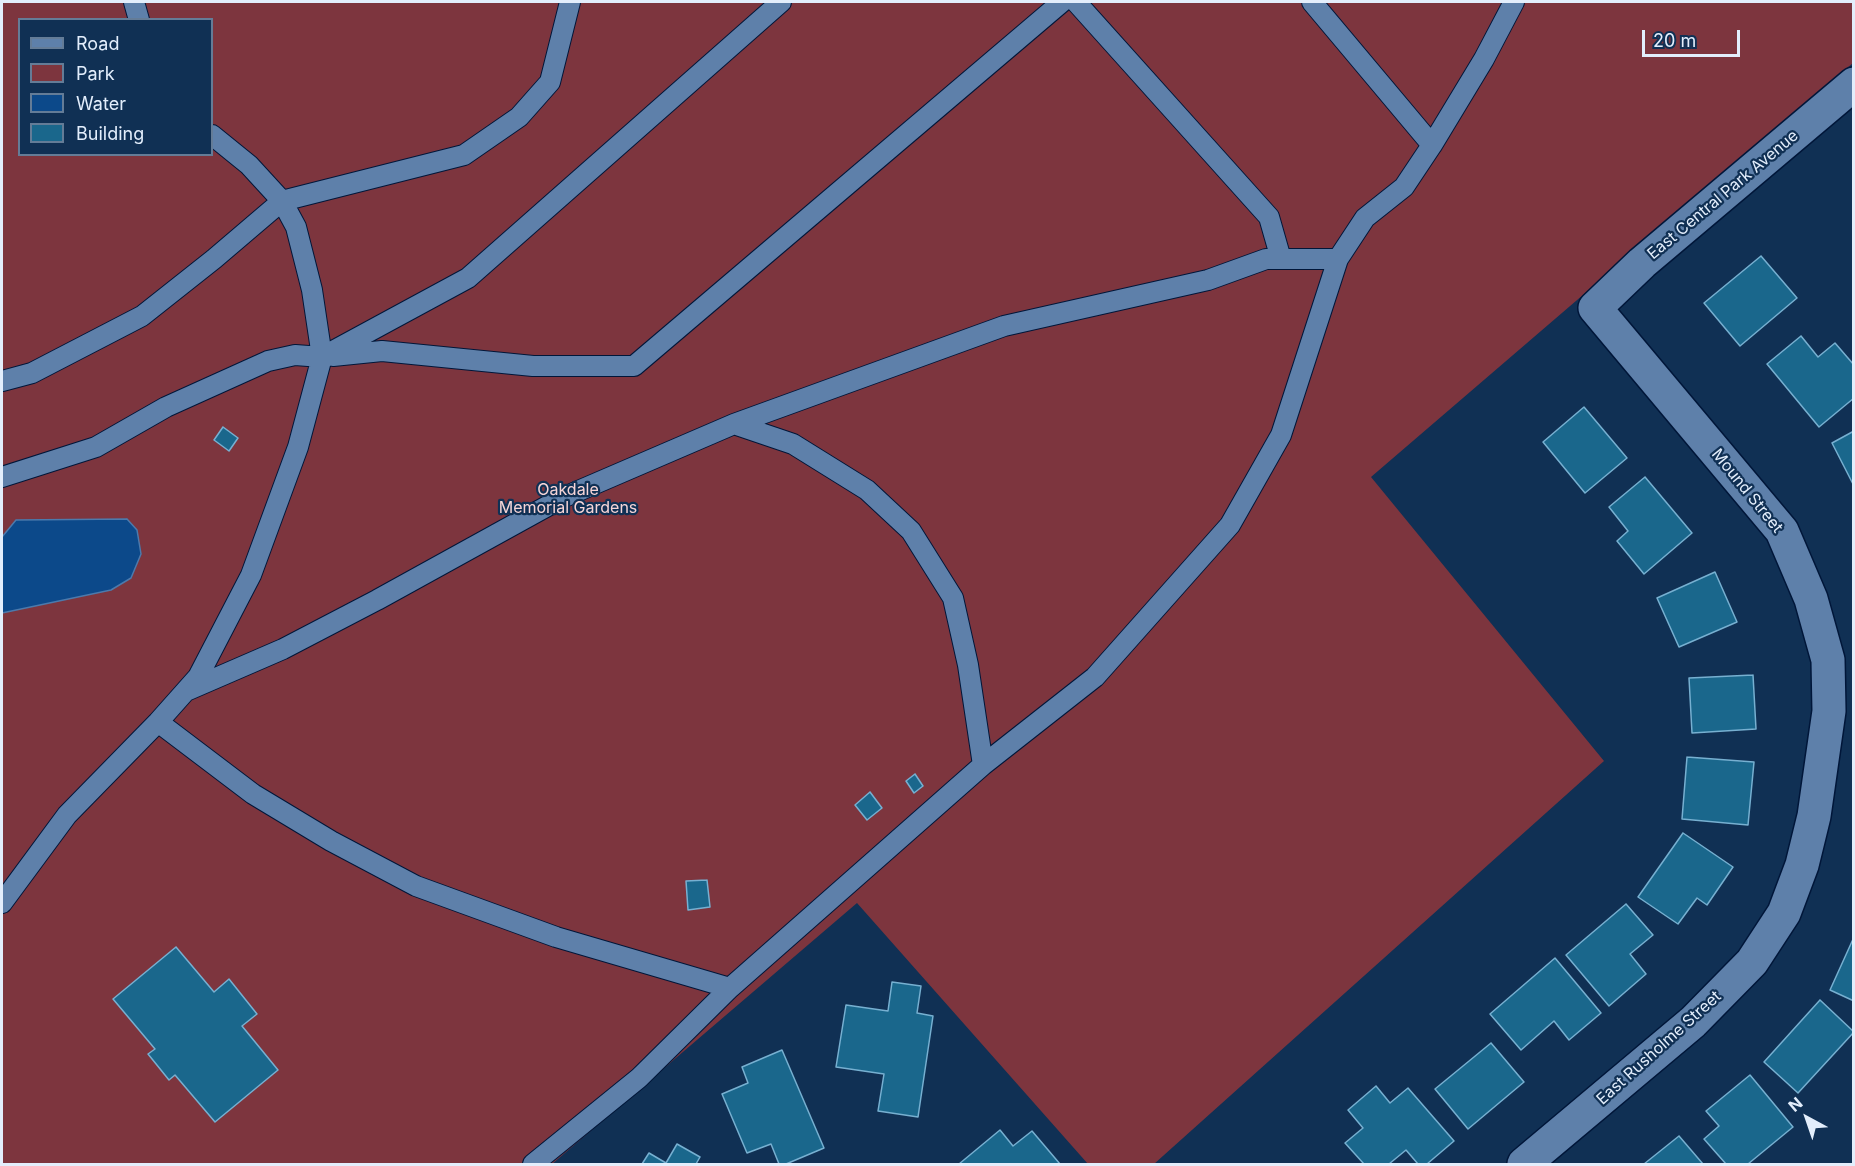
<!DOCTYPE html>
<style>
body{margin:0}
#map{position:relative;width:1855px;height:1166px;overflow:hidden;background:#103054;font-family:Inter,sans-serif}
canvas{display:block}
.frame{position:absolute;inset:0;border:3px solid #e3eefc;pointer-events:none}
.legend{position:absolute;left:18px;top:18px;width:195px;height:138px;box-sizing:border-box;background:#103054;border:2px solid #647c97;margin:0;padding:8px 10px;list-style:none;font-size:18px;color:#e3eefc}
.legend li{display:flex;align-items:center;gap:12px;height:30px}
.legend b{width:30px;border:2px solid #647c97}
.north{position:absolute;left:1777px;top:1088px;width:60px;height:60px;-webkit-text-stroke:4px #103054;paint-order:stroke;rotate:320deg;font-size:16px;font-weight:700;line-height:24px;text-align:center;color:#e3eefc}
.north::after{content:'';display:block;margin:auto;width:21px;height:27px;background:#e3eefc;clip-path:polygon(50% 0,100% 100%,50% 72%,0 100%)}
.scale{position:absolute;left:1642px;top:30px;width:98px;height:27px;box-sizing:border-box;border:3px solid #e3eefc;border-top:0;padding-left:8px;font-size:18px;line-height:21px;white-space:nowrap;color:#e3eefc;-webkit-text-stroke:4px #103054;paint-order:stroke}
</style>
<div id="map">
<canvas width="1855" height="1166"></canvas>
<div class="frame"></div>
<ul class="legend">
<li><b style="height:8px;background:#5e80aa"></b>Road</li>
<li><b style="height:16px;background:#7d353e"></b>Park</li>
<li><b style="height:16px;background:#0c498a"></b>Water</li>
<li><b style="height:16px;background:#1a678c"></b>Building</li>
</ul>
<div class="north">N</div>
<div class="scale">20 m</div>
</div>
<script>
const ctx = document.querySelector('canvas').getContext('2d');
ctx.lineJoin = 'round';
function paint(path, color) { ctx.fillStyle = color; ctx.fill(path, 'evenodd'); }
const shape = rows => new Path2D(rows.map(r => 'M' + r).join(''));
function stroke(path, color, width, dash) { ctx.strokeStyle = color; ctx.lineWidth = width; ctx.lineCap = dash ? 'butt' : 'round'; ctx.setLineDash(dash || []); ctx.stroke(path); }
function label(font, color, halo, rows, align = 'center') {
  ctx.font = font + ' Inter,sans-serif'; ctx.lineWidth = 4.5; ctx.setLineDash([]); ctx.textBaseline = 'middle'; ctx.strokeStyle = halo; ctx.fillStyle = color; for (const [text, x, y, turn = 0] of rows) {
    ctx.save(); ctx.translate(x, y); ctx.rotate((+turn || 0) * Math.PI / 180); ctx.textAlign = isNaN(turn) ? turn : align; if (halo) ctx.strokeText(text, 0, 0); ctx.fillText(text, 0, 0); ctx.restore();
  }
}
const green = shape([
 [2,2,1853,2,1853,63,1371,477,1604,761,1154,1164,1088,1164,857,903,552,1164,2,1164],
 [20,20,212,20,212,154,20,154]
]);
const water = shape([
 [127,519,137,530,141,554,131,578,111,590,2,613,2,537,16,520,127,519]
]);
const building = shape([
 [1761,256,1797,298,1740,346,1704,303,1761,256],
 [1801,336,1818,357,1835,343,1854,365,1854,398,1819,427,1767,364,1801,336],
 [1584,407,1627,458,1585,493,1543,442,1584,407],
 [223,427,238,438,229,451,214,440,223,427],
 [1854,431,1854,486,1832,443,1854,431],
 [1645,477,1692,533,1644,574,1617,541,1628,531,1609,507,1645,477],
 [1715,572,1737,622,1679,647,1657,598,1715,572],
 [1753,675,1756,729,1692,733,1689,678,1753,675],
 [1687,757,1754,762,1748,825,1682,819,1687,757],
 [915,774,923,786,914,793,906,781,915,774],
 [870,792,882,808,867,820,855,805,870,792],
 [1683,833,1733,867,1707,905,1697,898,1678,924,1638,897,1683,833],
 [707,880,710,907,688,910,686,881,707,880],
 [1626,904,1653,935,1630,954,1646,974,1609,1006,1566,955,1626,904],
 [1854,937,1854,1001,1830,990,1854,937],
 [176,947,214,992,229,979,257,1014,242,1026,278,1070,215,1122,175,1075,169,1080,148,1054,155,1049,113,999,176,947],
 [1555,958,1601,1013,1569,1040,1554,1021,1521,1050,1490,1014,1555,958],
 [892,982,921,986,917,1013,933,1016,918,1117,878,1111,884,1074,836,1067,846,1005,888,1011,892,982],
 [1820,1000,1854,1032,1798,1093,1764,1062,1820,1000],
 [1491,1043,1524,1082,1468,1129,1435,1089,1491,1043],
 [782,1050,824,1148,786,1164,779,1164,771,1144,747,1153,722,1094,748,1083,742,1067,782,1050],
 [1750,1075,1793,1127,1748,1164,1726,1164,1704,1139,1719,1126,1706,1111,1750,1075],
 [1376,1086,1390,1103,1408,1088,1454,1141,1427,1164,1418,1164,1406,1150,1389,1164,1364,1164,1345,1143,1363,1128,1348,1110,1376,1086],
 [1000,1130,1013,1146,1032,1131,1060,1164,959,1164,1000,1130],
 [1679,1136,1703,1164,1644,1164,1679,1136],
 [677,1144,700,1157,696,1164,642,1164,649,1153,666,1163,677,1144]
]);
const service = shape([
 [134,2,139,20],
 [1076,2,1269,217,1281,259],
 [1312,2,1432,145],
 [333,356,382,351,533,366,634,366,1062,2],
 [2,381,32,373,142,316,214,259,282,201,464,155,519,117,550,82,570,2],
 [2,477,96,447,166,407,268,361,295,355,322,357,468,278,781,2],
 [186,691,283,649,377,600,562,498,734,424,1004,326,1208,280,1266,259,1338,259,1365,218,1404,187,1432,145,1484,59,1514,2],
 [158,722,253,794,331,841,416,886,556,937,730,988],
 [983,765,1095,677,1230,525,1281,435,1338,259],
 [2,903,67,815,158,722,198,677,251,575,298,447,322,357,312,290,296,227,282,201,249,165,212,135],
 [533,1164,639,1078,730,988,983,765,968,665,953,598,911,531,867,490,793,444,734,424]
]);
const minor = shape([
 [1524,1164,1693,1022,1752,962,1784,913,1802,865,1814,816,1829,711,1828,660,1811,599,1782,531,1595,308,1642,263,1854,84]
]);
const streetNames = [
 ["East Central Park Avenue",1723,195,-40],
 ["Mound Street",1747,491,51],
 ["East Rusholme Street",1659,1048,-42]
];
const parkNames = [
 ["Oakdale",568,490],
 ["Memorial Gardens",568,508]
];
paint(green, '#7d353e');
paint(water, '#0c498a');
stroke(water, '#4c7aac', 1.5);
paint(building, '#1a678c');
stroke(building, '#77b0d1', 1.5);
stroke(service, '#001639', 22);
stroke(minor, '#001639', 36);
stroke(service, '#5e80aa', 20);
stroke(minor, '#5e80aa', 33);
label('16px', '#e3eefc', '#103054', streetNames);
label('16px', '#f6d5d7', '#103054', parkNames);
</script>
